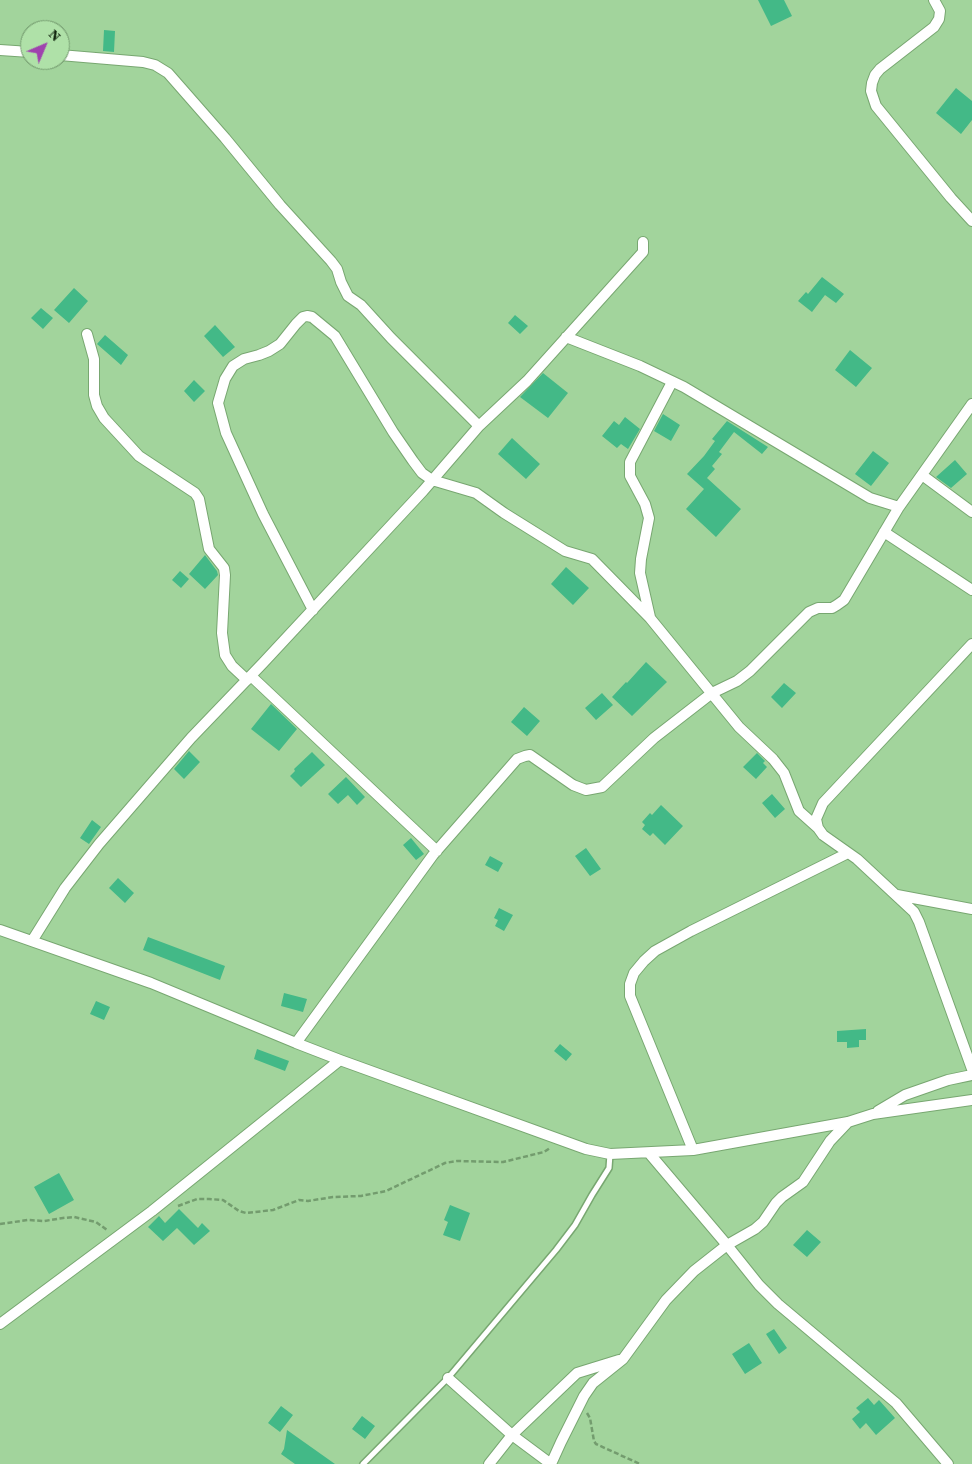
<!DOCTYPE html>
<style>
body{margin:0}
#map{position:relative;width:972px;height:1464px;overflow:hidden;background:#a2d49c;font-family:"Source Serif 4",serif}
canvas{display:block}
.north{position:absolute;left:20px;top:20px;width:50px;height:50px;box-sizing:border-box;background:#afe1a8;border:1px solid #6f956a;border-radius:50%;rotate:45deg;font-size:14px;font-weight:700;line-height:20px;text-align:center;color:#10230d}
.north::after{content:'';display:block;margin:auto;width:18px;height:22px;background:#9f43ae;clip-path:polygon(50% 0,100% 100%,50% 72%,0 100%)}
</style>
<div id="map">
<canvas width="972" height="1464"></canvas>
<div class="north">N</div>
</div>
<script>
const ctx = document.querySelector('canvas').getContext('2d');
ctx.lineJoin = 'round';
function paint(path, color) { ctx.fillStyle = color; ctx.fill(path, 'evenodd'); }
const shape = rows => new Path2D(rows.map(r => 'M' + r).join(''));
function stroke(path, color, width, dash) { ctx.strokeStyle = color; ctx.lineWidth = width; ctx.lineCap = dash ? 'butt' : 'round'; ctx.setLineDash(dash || []); ctx.stroke(path); }
const building = shape([
 [758,0,784,0,792,16,771,26],
 [104,30,115,31,114,52,103,51],
 [956,88,972,101,972,120,961,134,936,113],
 [822,277,844,294,836,303,825,295,812,312,798,301,806,292,808,294],
 [74,288,88,301,69,323,54,310],
 [41,308,53,318,43,329,31,318],
 [515,315,528,326,520,334,508,323],
 [215,325,235,347,223,357,204,336],
 [105,335,128,355,121,365,97,344],
 [850,350,872,368,856,387,835,370],
 [543,373,568,393,548,418,520,397],
 [194,380,205,391,194,402,184,391],
 [663,414,680,425,671,441,654,431],
 [625,417,640,429,628,449,621,444,617,448,602,436,614,421,619,425],
 [727,421,768,447,762,454,734,432,719,452,722,454,712,466,715,469,707,478,741,509,716,537,686,509,704,489,687,474,704,456,715,441,712,439],
 [512,438,540,464,526,479,498,454],
 [873,451,889,463,871,486,855,474],
 [955,460,967,474,951,488,936,477],
 [205,555,217,571,218,575,205,589,189,574],
 [566,567,589,588,573,605,551,584],
 [180,571,189,579,181,588,172,580],
 [646,662,667,682,632,716,612,697,626,682,627,683],
 [784,683,796,693,782,708,771,697],
 [602,693,613,705,596,720,585,708],
 [271,704,297,729,279,751,251,729],
 [524,707,540,721,527,736,511,722],
 [189,751,200,762,184,779,174,769],
 [312,752,325,765,301,787,290,776,295,771,294,769],
 [757,753,765,761,763,763,767,767,756,779,743,767],
 [346,777,365,797,357,805,348,795,338,804,328,794],
 [772,794,785,809,775,818,762,803],
 [661,805,683,826,665,845,653,833,650,836,642,829,645,825,642,822,650,813,652,815],
 [92,820,101,827,89,844,80,838],
 [411,838,424,854,416,860,403,845],
 [586,848,601,869,590,876,575,856],
 [490,856,503,863,498,872,485,865],
 [118,878,134,893,125,903,109,888],
 [499,908,513,915,504,931,495,926,498,920,494,918],
 [148,937,225,966,220,980,143,950],
 [284,993,307,999,303,1012,281,1006],
 [96,1001,110,1007,104,1020,90,1014],
 [866,1029,866,1040,859,1040,859,1047,847,1048,847,1042,837,1042,837,1031],
 [560,1044,572,1054,566,1061,554,1051],
 [257,1049,289,1061,285,1071,254,1059],
 [59,1173,74,1200,49,1214,34,1187],
 [450,1205,470,1213,460,1241,443,1235,448,1222,444,1220],
 [179,1209,198,1228,202,1223,210,1231,194,1245,177,1228,163,1241,148,1227,159,1216,165,1223],
 [807,1230,821,1242,807,1257,793,1245],
 [774,1329,787,1348,779,1354,766,1334],
 [749,1343,762,1363,745,1374,732,1354],
 [868,1398,874,1405,879,1400,895,1418,876,1435,866,1423,860,1429,852,1419,860,1412,856,1408],
 [281,1406,293,1415,280,1432,268,1423],
 [362,1416,375,1426,365,1439,352,1429],
 [287,1430,335,1464,295,1464,281,1454,284,1449]
]);
const path = shape([
 [178,1206,197,1199,209,1199,223,1200,239,1211,246,1213,273,1210,299,1200,308,1201,333,1197,361,1196,386,1191,445,1163,457,1161,503,1162,544,1152,550,1148],
 [0,1224,28,1220,44,1221,63,1218,74,1217,96,1222,107,1230],
 [587,1413,590,1418,594,1441,596,1444,640,1464]
]);
const service = shape([
 [363,1464,448,1378,556,1250,575,1225,592,1195,609,1168,610,1154]
]);
const minor = shape([
 [934,0,940,11,939,19,934,27,880,69,875,75,872,83,871,91,876,106,951,198,972,221],
 [0,50,30,52],
 [60,55,143,62,155,65,168,73,225,138,280,205,331,261,337,269,341,282,348,296,361,305,391,338,479,426],
 [87,334,94,359,94,395,97,406,104,418,139,456,195,493,199,499,209,549,224,568,225,575,222,633,225,655,232,666,247,680],
 [566,337,640,366,684,387,870,498,899,507],
 [922,475,972,512],
 [884,532,972,590],
 [313,610,263,514,226,433,218,403,225,379,233,366,244,359,259,355,269,351,280,344,296,324,303,317,307,316,312,317,335,336,393,432,413,461,422,473,432,480,476,493,504,513,565,551,592,559,650,618,739,727,773,759,784,773,799,811,818,828],
 [650,617,640,573,641,559,649,518,645,504,630,476,630,462,672,382],
 [972,644,823,803,816,819,818,828,823,835,857,859,914,912,919,922,972,1069],
 [251,676,437,851],
 [897,895,972,909],
 [0,930,151,983,296,1043,340,1060,586,1149,610,1154,693,1150,848,1122,873,1114,972,1100],
 [32,941,65,888,99,844,191,738,263,663,423,491,479,426,527,381,643,252,643,242],
 [296,1043,433,855,517,759,525,756,530,755,573,785,586,790,602,787,654,738,712,693,737,681,750,671,809,612,818,608,832,608,837,605,844,600,899,507,972,404],
 [878,1111,905,1095,948,1080,972,1075],
 [693,1150,630,996,630,984,634,973,644,961,655,951,691,931,848,853],
 [649,1153,727,1245,759,1285,778,1304,896,1403,948,1464],
 [0,1324,152,1211,340,1060],
 [448,1378,512,1435,551,1464],
 [489,1464,512,1435,577,1373,619,1360],
 [551,1464,561,1442,584,1396,593,1383,623,1359,666,1300,694,1271,727,1245,755,1229,763,1222,776,1203,782,1197,803,1182,830,1141,848,1122]
]);
paint(building, '#43b987');
stroke(service, '#78a771', 8);
stroke(minor, '#78a771', 12);
stroke(path, '#739c6e', 2.5, [5, 2.5]);
stroke(service, '#fff', 5);
stroke(minor, '#fff', 10);
</script>
